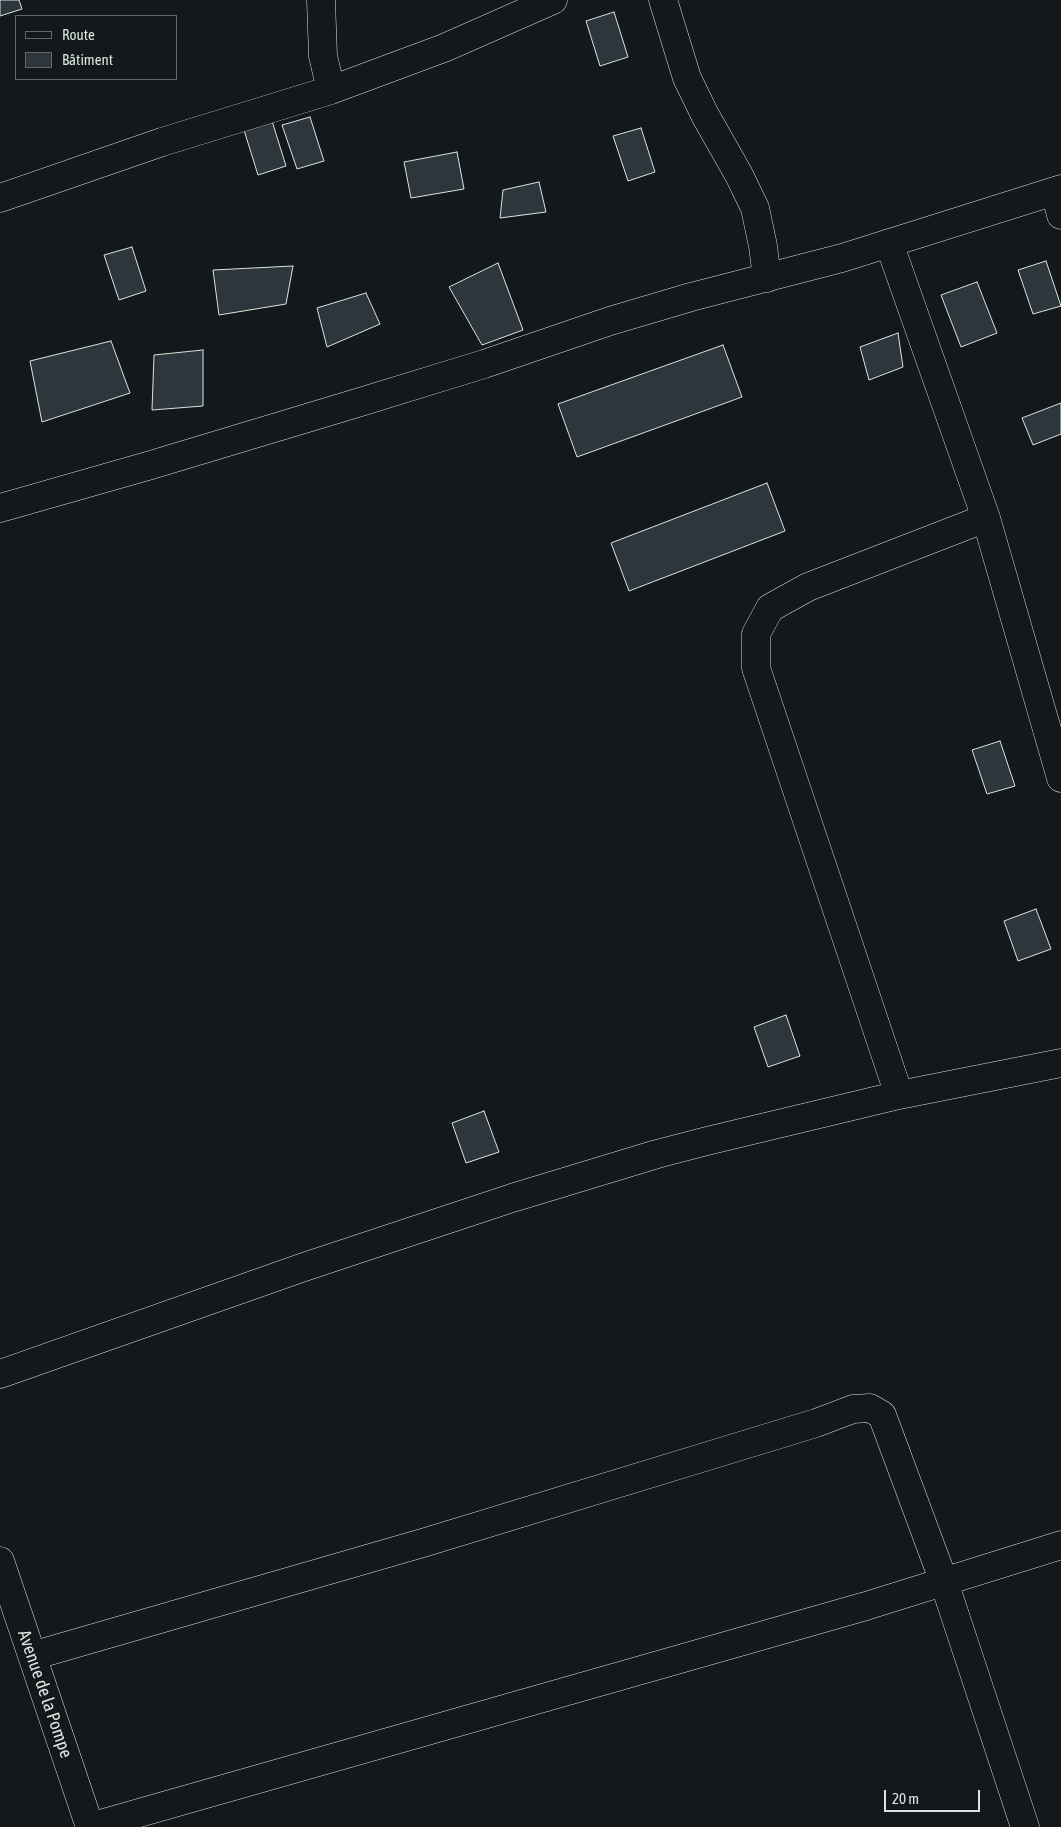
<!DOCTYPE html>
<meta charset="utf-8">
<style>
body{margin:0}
#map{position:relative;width:1061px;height:1827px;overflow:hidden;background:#14181c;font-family:"Asap Condensed",sans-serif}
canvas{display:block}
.legend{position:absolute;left:15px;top:15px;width:162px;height:65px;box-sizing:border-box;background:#14181c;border:1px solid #626a69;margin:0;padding:6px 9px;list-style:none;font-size:15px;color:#d8e6dc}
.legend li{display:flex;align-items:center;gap:10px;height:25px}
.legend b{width:25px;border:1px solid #626a69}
.scale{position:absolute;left:884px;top:1790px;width:96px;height:22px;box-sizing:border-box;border:2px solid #d8e6dc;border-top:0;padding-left:6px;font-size:15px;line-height:18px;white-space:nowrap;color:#d8e6dc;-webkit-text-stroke:4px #14181c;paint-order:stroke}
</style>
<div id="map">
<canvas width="1061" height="1827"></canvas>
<ul class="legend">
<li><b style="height:6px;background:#14181c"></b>Route</li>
<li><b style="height:14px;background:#2c363c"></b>Bâtiment</li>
</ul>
<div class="scale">20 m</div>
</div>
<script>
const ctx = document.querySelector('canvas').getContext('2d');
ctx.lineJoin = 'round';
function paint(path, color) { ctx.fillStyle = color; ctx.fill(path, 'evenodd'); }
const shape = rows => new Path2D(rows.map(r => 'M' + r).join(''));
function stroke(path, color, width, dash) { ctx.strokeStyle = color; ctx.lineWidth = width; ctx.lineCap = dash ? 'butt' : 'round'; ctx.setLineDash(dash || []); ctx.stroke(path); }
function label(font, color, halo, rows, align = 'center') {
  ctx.font = font + ' "Asap Condensed",sans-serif'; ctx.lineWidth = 4; ctx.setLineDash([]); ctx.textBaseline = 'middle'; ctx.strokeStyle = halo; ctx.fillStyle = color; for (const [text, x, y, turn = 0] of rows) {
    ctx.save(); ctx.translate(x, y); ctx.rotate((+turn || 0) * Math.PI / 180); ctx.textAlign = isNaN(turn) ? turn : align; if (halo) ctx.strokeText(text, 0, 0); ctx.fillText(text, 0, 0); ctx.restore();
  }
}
const building = shape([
 [0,0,19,0,22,9,0,16,0,0],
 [614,12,628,57,600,66,586,21,614,12],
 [310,117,324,161,297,169,282,125,310,117],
 [272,121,286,166,258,175,244,130,272,121],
 [641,128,655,172,628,181,613,136,641,128],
 [457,152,464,189,411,198,404,162,457,152],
 [539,182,546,212,500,218,503,190,539,182],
 [132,247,146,291,119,300,104,255,132,247],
 [1046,261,1061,306,1033,314,1018,270,1046,261],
 [498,263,523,330,482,345,449,287,498,263],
 [293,266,286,304,219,315,213,270,293,266],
 [977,282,997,333,961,347,941,295,977,282],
 [366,293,380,324,327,347,317,308,366,293],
 [898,333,903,367,869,380,860,347,898,333],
 [111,341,130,393,42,422,30,361,111,341],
 [723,345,742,397,577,457,558,404,723,345],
 [203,350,203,406,152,410,154,355,203,350],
 [1061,403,1061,434,1033,445,1022,418,1061,403],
 [767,483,785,531,629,591,611,543,767,483],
 [1000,741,1015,786,987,794,972,750,1000,741],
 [1036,909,1051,949,1018,961,1004,921,1036,909],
 [786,1015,800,1056,768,1067,754,1027,786,1015],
 [484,1111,499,1152,466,1163,452,1123,484,1111]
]);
const minor = shape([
 [321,0,323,56,331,90],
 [663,0,687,78,705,115,739,175,755,208,763,246,767,278],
 [1055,191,1061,215],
 [0,198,162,142,331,90,444,48,553,0],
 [889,243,986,518,1061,778],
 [0,508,151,465,357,403,484,364,610,321,691,297,842,258,1061,189],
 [899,1095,756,668,756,634,770,608,808,587,986,518],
 [0,1374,304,1267,512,1198,657,1154,707,1141,899,1095,1061,1063],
 [0,1561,90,1827],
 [32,1656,426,1542,816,1423,853,1409,870,1408,882,1415,944,1582,1025,1827],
 [90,1827,866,1606,1061,1545]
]);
const streetNames = [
 ["Avenue de la Pompe",45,1694,71]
];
paint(building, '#2c363c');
stroke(building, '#d8e6dc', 1);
stroke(minor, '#d8e6dc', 29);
stroke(minor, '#14181c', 28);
label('18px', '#d8e6dc', '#14181c', streetNames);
</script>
